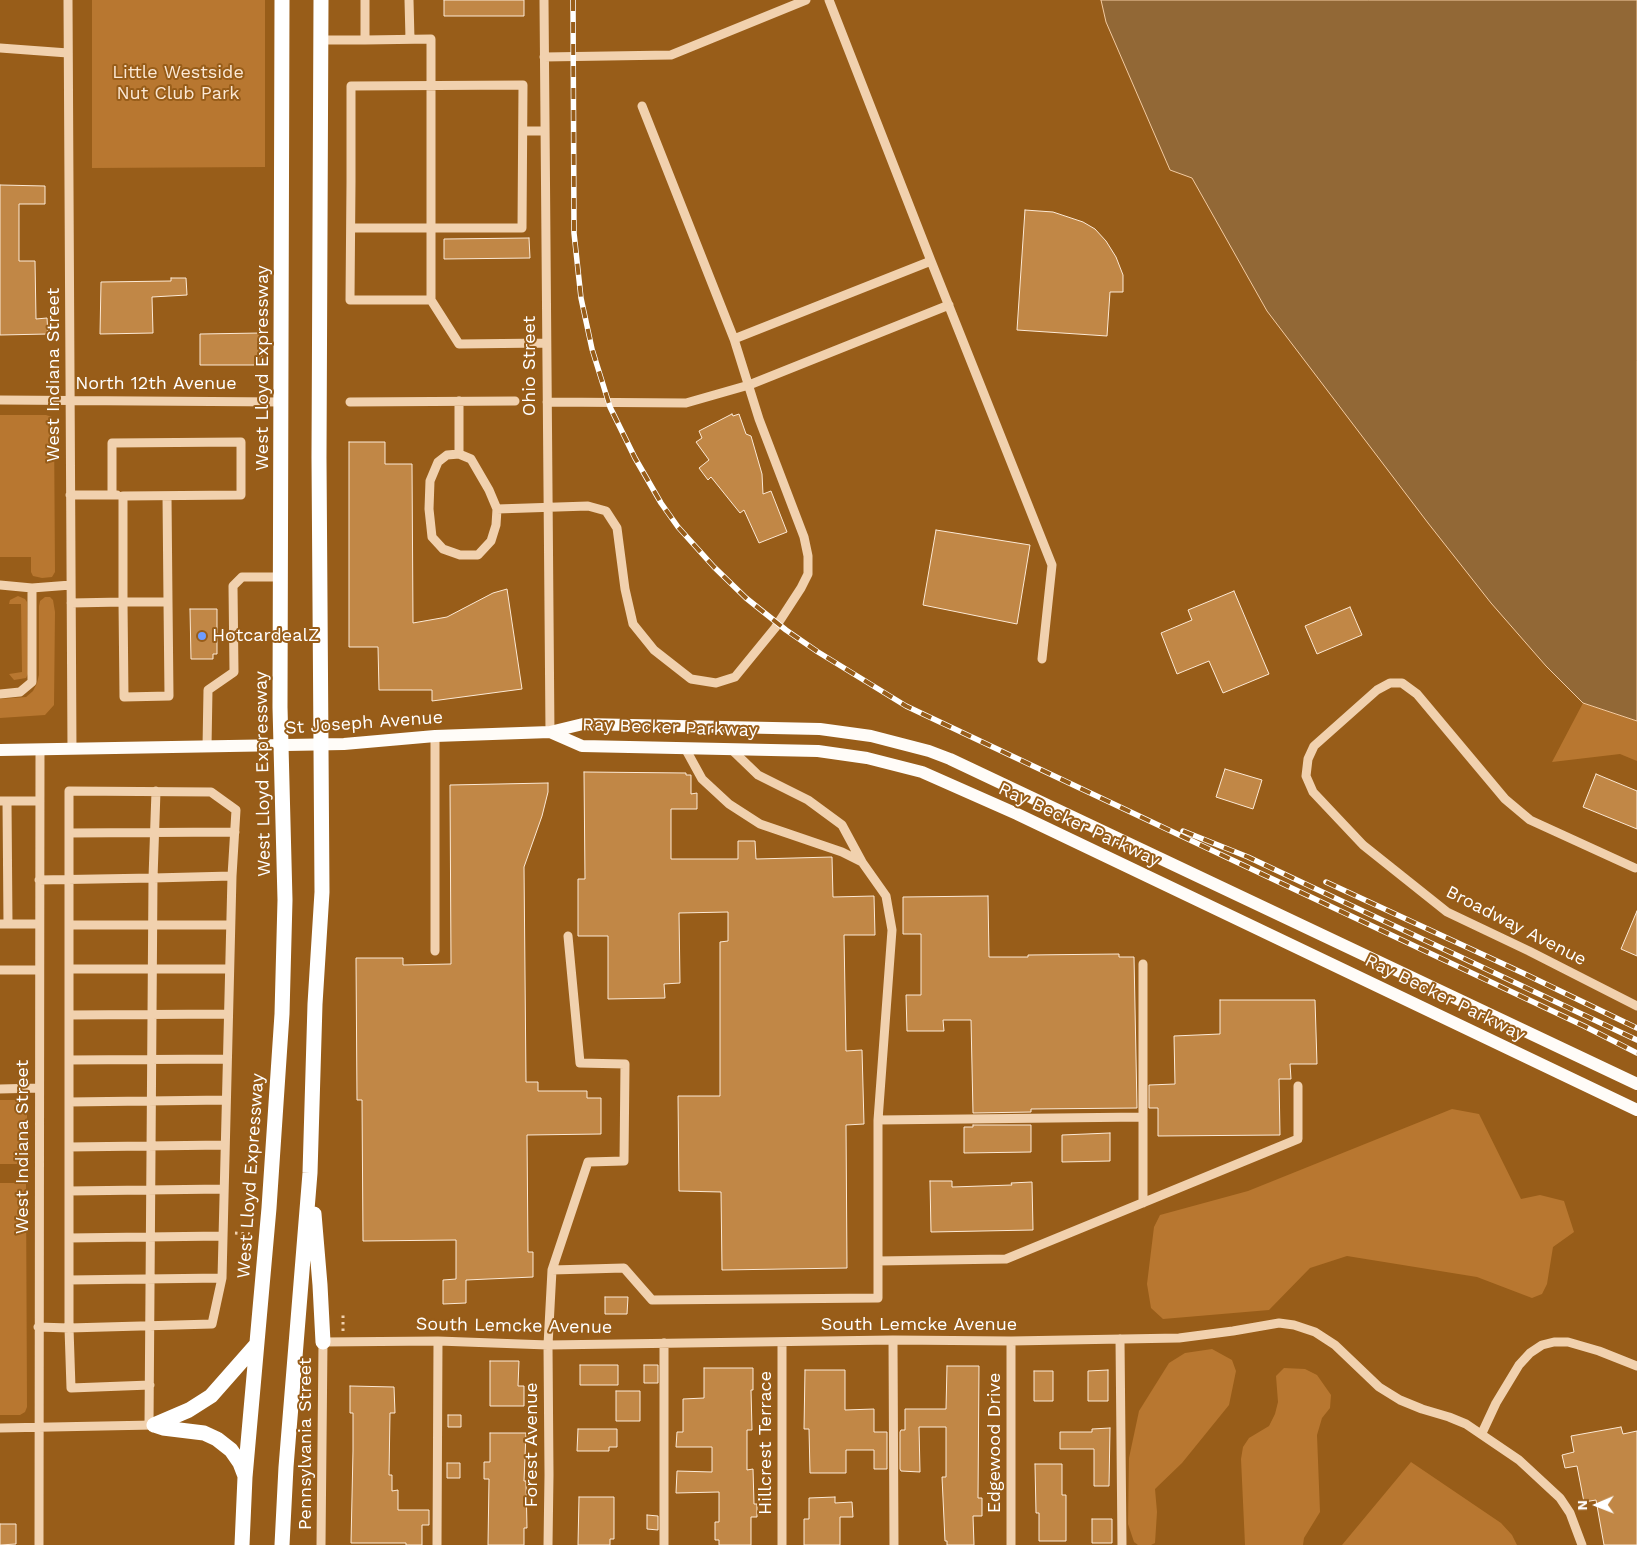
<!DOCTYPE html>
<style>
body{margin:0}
#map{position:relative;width:1637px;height:1545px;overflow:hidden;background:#985d19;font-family:"Work Sans",sans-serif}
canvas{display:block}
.north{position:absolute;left:1572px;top:1480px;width:50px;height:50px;-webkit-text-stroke:4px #985d19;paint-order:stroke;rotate:269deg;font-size:14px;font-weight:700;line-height:20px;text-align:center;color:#fff}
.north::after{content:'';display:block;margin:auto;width:18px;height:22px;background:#fff;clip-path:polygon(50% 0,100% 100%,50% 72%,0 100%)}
</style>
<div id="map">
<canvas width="1637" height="1545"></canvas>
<div class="north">N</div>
</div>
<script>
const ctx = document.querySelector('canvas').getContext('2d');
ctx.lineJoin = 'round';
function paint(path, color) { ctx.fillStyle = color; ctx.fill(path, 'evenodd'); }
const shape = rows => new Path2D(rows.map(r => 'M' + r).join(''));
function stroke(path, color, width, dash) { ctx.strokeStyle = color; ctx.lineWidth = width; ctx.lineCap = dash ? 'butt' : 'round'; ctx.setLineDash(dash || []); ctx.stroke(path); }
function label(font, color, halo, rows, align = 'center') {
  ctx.font = font + ' "Work Sans",sans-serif'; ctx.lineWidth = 4; ctx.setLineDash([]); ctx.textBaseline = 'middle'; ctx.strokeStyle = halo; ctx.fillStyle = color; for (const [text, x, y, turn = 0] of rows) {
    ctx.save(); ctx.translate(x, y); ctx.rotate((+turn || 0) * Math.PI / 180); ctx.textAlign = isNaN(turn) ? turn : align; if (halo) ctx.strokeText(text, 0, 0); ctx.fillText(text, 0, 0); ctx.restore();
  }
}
const green = shape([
 [92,0,265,0,265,167,92,168],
 [0,415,46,415,52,417,54,423,55,572,52,577,42,578,33,576,31,572,31,557,0,557],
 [18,596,25,599,27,602,28,674,26,678,14,680,9,674,22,672,21,604,9,604,10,600],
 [45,597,50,597,53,600,55,612,54,705,45,715,0,718,0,699,26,697,33,691,37,683,39,675,39,606,40,601],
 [1583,703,1637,721,1637,761,1620,754,1552,762],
 [0,1100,22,1100,27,1103,27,1164,0,1164],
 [1452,1109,1479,1114,1521,1199,1540,1195,1564,1201,1574,1232,1553,1247,1547,1284,1542,1294,1532,1298,1477,1277,1347,1256,1310,1268,1269,1310,1163,1319,1151,1308,1147,1284,1154,1227,1160,1215,1248,1191],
 [0,1183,26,1183,27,1407,25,1412,20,1415,0,1415],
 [1212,1349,1232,1360,1236,1371,1229,1405,1182,1463,1155,1489,1157,1512,1155,1543,1151,1545,1138,1545,1134,1542,1128,1524,1129,1458,1139,1411,1169,1363,1185,1353],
 [1284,1368,1305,1369,1317,1375,1331,1395,1330,1408,1322,1418,1317,1435,1320,1512,1304,1538,1303,1545,1245,1545,1241,1459,1243,1447,1249,1438,1269,1426,1275,1414,1278,1402,1276,1376],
 [1411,1462,1501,1523,1512,1535,1517,1545,1342,1545]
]);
const water = shape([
 [1101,0,1637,0,1637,721,1583,703,1546,666,1491,603,1428,523,1267,311,1192,178,1170,170,1106,22,1101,0]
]);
const building = shape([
 [444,0,524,0,524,16,444,16,444,0],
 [0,185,45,186,45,204,19,204,19,261,35,261,36,319,47,318,48,334,0,335,0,185],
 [1025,210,1053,212,1083,222,1095,229,1106,241,1116,257,1123,275,1123,292,1110,292,1107,336,1017,330,1025,210],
 [529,238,530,258,444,259,444,239,529,238],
 [171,278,186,278,187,295,152,297,153,333,100,334,101,282,171,281,171,278],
 [261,333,262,365,200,365,200,334,261,333],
 [732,414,733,416,739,414,746,434,751,436,762,474,763,494,771,491,787,532,759,543,744,510,740,513,711,477,708,480,699,468,709,460,696,442,702,438,699,431,732,414],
 [349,442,385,442,385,464,412,464,413,623,447,617,493,593,507,589,522,689,432,701,432,690,379,690,378,647,349,647,349,442],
 [936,530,1030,545,1017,624,923,605,936,530],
 [1234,591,1269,674,1223,693,1209,661,1177,674,1161,633,1192,620,1188,610,1234,591],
 [1350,607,1362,635,1317,654,1305,626,1350,607],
 [190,609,217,609,217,654,213,654,213,659,191,659,190,609],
 [1225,769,1262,780,1253,809,1216,797,1225,769],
 [584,772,686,773,686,775,691,775,691,794,697,793,697,809,671,809,671,859,738,859,738,841,755,841,756,859,832,857,833,897,874,896,875,935,844,935,846,1051,862,1050,864,1124,846,1125,847,1268,722,1270,721,1192,679,1191,678,1096,720,1096,720,942,728,941,728,912,679,913,680,983,664,984,665,998,608,999,608,936,578,936,578,879,585,879,584,772],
 [1596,774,1637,791,1637,829,1583,807,1596,774],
 [548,783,548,792,542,816,524,867,526,1082,538,1082,538,1091,587,1091,587,1098,601,1098,601,1134,527,1135,528,1252,533,1252,533,1277,466,1280,466,1303,443,1304,443,1280,456,1279,456,1240,363,1241,362,1100,357,1100,356,958,403,958,403,965,451,964,450,785,548,783],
 [988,896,989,957,1028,957,1028,955,1119,954,1119,957,1134,957,1137,1108,1031,1109,1031,1112,973,1113,971,1020,943,1020,944,1031,907,1031,906,995,921,995,921,934,903,934,903,897,988,896],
 [1637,911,1637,956,1621,949,1637,911],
 [1220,1000,1315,1000,1317,1064,1290,1064,1291,1079,1279,1079,1280,1135,1158,1136,1158,1108,1149,1108,1149,1085,1175,1084,1174,1036,1220,1034,1220,1000],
 [973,1125,1031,1125,1031,1152,964,1153,964,1127,973,1127,973,1125],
 [1110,1133,1110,1161,1062,1162,1062,1135,1110,1133],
 [930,1181,952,1181,952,1187,1012,1185,1011,1183,1032,1182,1033,1230,931,1232,930,1181],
 [605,1297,628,1297,627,1314,605,1314,605,1297],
 [490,1361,519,1361,518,1386,524,1386,524,1406,490,1406,490,1361],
 [580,1365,618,1365,618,1385,580,1385,580,1365],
 [644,1365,658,1365,658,1383,644,1383,644,1365],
 [947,1366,979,1366,978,1498,982,1498,982,1516,973,1516,974,1545,947,1545,947,1541,945,1541,942,1477,946,1477,946,1427,919,1427,920,1472,901,1471,900,1469,900,1432,901,1430,905,1430,905,1409,946,1409,947,1366],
 [704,1368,753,1368,753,1390,751,1390,752,1430,747,1430,747,1470,753,1469,754,1504,757,1504,757,1517,751,1517,751,1545,719,1545,719,1540,715,1540,715,1522,719,1522,719,1492,676,1493,677,1471,712,1472,712,1447,676,1447,677,1432,683,1432,683,1399,704,1398,704,1368],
 [805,1370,845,1370,845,1410,874,1409,874,1432,887,1432,887,1469,874,1469,874,1450,846,1450,846,1473,810,1473,809,1429,804,1429,805,1370],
 [1108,1370,1108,1401,1088,1401,1088,1371,1108,1370],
 [1034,1371,1053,1371,1053,1401,1034,1401,1034,1371],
 [350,1386,394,1387,395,1413,390,1413,389,1475,392,1475,392,1491,398,1490,398,1510,429,1510,429,1525,422,1525,422,1545,406,1545,406,1543,351,1543,353,1451,353,1413,350,1413,350,1386],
 [616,1391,640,1391,640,1421,616,1421,616,1391],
 [448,1415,461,1415,461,1427,448,1427,448,1415],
 [1621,1427,1623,1434,1637,1431,1637,1545,1604,1545,1596,1500,1584,1502,1577,1466,1565,1468,1562,1455,1574,1452,1571,1436,1621,1427],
 [1110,1428,1109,1486,1094,1486,1094,1449,1060,1449,1060,1432,1092,1432,1092,1429,1110,1428],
 [578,1429,617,1429,617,1447,609,1447,609,1451,577,1451,578,1429],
 [490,1433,526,1433,524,1481,526,1481,527,1528,524,1528,524,1545,488,1545,489,1479,484,1479,484,1462,490,1462,490,1433],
 [447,1463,460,1463,460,1478,447,1478,447,1463],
 [1035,1464,1062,1464,1062,1495,1066,1495,1066,1541,1039,1541,1039,1513,1036,1513,1035,1464],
 [579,1497,614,1497,614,1539,610,1539,610,1545,578,1545,579,1497],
 [835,1497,835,1503,852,1502,853,1517,840,1517,840,1545,804,1545,804,1519,809,1519,809,1498,835,1497],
 [647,1515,658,1516,658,1530,647,1529,647,1515],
 [1092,1519,1112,1519,1112,1543,1092,1543,1092,1519],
 [0,1524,16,1524,16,1544,0,1545,0,1524]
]);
const path = shape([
 [235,1233,250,1234],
 [343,1331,343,1314]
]);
const minor = shape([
 [68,0,72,749],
 [365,0,365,40,431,39,431,300,459,344,546,343],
 [409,0,410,39],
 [544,0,550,732],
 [829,0,931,261,1052,565,1042,659],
 [320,40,365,40],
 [0,48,68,53],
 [544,57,671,55,806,0],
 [523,131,545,131],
 [351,228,522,228,523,85,351,86,351,182,350,300,431,300],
 [734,339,931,261],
 [0,400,282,402],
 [350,402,515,401],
 [547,402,686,403,749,385,949,305],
 [459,454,459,401],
 [70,495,117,495],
 [167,496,168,602],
 [497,509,496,525,491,541,478,555,460,555,443,549,432,537,429,509,430,481,438,462,447,455,459,454,471,459,489,490,497,509,588,506,606,511,617,528,625,589,633,624,654,650,691,679,716,683,735,677,775,628,801,588,808,574,808,556,804,537,759,419,734,339,642,106],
 [0,585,32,588,71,585],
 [71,603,123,602,124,697,169,696,168,602,123,602,123,496,241,495,241,442,112,443,112,495],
 [0,694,20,692,32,682,32,588],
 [207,747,208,690,234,672,233,586,242,577,280,577],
 [685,748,702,779,729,804,760,824,842,852,862,862,886,896,892,930,878,1120,878,1261],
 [731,749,758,775,808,800,842,825,862,862],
 [0,801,40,801],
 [7,801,8,924],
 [69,833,235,832],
 [1635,868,1530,820,1505,799,1417,694,1402,683,1390,683,1377,690,1314,746,1308,759,1306,776,1313,792,1363,845,1447,912,1529,951,1637,1006],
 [39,880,153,878,149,1425],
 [0,924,39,924],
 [69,925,230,925],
 [435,951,435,736],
 [1143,964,1143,1203],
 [69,969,229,969],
 [0,970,39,970],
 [69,1015,228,1014],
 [69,1060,227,1059],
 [0,1089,39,1088],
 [69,1102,226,1100],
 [878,1120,1143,1117],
 [69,1147,225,1145],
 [69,1191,224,1189],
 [69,1238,223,1236],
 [552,1270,588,1162,624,1161,625,1064,580,1063,568,936],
 [69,1280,222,1278],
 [38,1327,69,1328,212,1324,222,1278,232,876,153,878,156,791],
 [1120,1339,1122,1545],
 [893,1340,894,1545],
 [664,1343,664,1545],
 [150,1385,71,1388,69,1328,69,791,211,792,236,810,232,876],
 [0,1428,154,1425],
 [1482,1433,1496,1403,1519,1365,1530,1353,1542,1345,1554,1342,1568,1342,1599,1351,1637,1366],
 [39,1545,40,750],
 [321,1545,323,1342,438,1341,548,1345,893,1340,1011,1341,1179,1338,1233,1331,1279,1323,1294,1325,1315,1332,1335,1345,1379,1387,1400,1400,1422,1409,1449,1417,1466,1424,1519,1460,1560,1498,1570,1513,1582,1545],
 [437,1545,438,1341],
 [548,1545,549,1475,548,1345,552,1270,624,1268,652,1300,878,1298,878,1261,1006,1259,1298,1139,1298,1086],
 [782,1545,782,1342],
 [1011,1545,1011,1341]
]);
const major = shape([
 [550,732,582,746,818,751,867,758,922,772,1017,814,1637,1110],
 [0,750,344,744,435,736,550,732,583,724,820,729,871,736,929,751,950,759,1637,1084]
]);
const highway = shape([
 [314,1214,320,1285,323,1342],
 [154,1425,189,1410,211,1396,256,1345],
 [154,1425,163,1428,204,1433,217,1439,231,1450,240,1463,245,1476],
 [242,1545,245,1477,269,1208,282,1014,285,900,280,707,282,0],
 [282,1545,286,1467,310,1173,315,1004,322,892,319,457,321,0]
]);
const rail = shape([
 [573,0,574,233,581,298,592,349,610,407,635,458,661,503,678,527,714,567,746,598,786,630,818,652,906,706,1584,1026,1637,1053],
 [1183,831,1248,857,1637,1040],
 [1326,882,1525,974,1637,1028]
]);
const markers = [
 [202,636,5,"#6e9cff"]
];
const parkNames = [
 ["Little Westside",178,73],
 ["Nut Club Park",178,94]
];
const streetNames = [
 ["Ohio Street",530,366,-90],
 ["West Lloyd Expressway",263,368,-90],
 ["West Indiana Street",54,375,-90],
 ["North 12th Avenue",156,384],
 ["St Joseph Avenue",364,723,-4],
 ["Ray Becker Parkway",670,728,2],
 ["West Lloyd Expressway",263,774,-91],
 ["Ray Becker Parkway",1079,825,25],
 ["Broadway Avenue",1516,926,27],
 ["Ray Becker Parkway",1445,998,26],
 ["West Indiana Street",23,1147,-90],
 ["West Lloyd Expressway",251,1176,-86],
 ["South Lemcke Avenue",919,1325],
 ["South Lemcke Avenue",514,1326,1],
 ["Hillcrest Terrace",766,1443,-90],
 ["Edgewood Drive",995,1443,-90],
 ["Pennsylvania Street",306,1444,-90],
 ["Forest Avenue",532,1445,-90]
];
const poiNames = [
 ["HotcardealZ",212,636]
];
paint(green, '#b87730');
paint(water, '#926836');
stroke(water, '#f3cba1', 1);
paint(building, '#c18746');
stroke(building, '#fce9d5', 1);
stroke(path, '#f1d1ae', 3, [2.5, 4]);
stroke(minor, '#f1d1ae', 9);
stroke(major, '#fffcf8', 12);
stroke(highway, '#fff', 15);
stroke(rail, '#fff', 5.5);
stroke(rail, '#985d19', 4, [11]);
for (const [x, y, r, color] of markers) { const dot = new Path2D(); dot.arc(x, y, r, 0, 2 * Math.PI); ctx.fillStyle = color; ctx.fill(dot); stroke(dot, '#985d19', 2); }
label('18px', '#fce9d5', '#985d19', parkNames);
label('18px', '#fff', '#985d19', streetNames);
label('18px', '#fff', '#985d19', poiNames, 'left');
</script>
